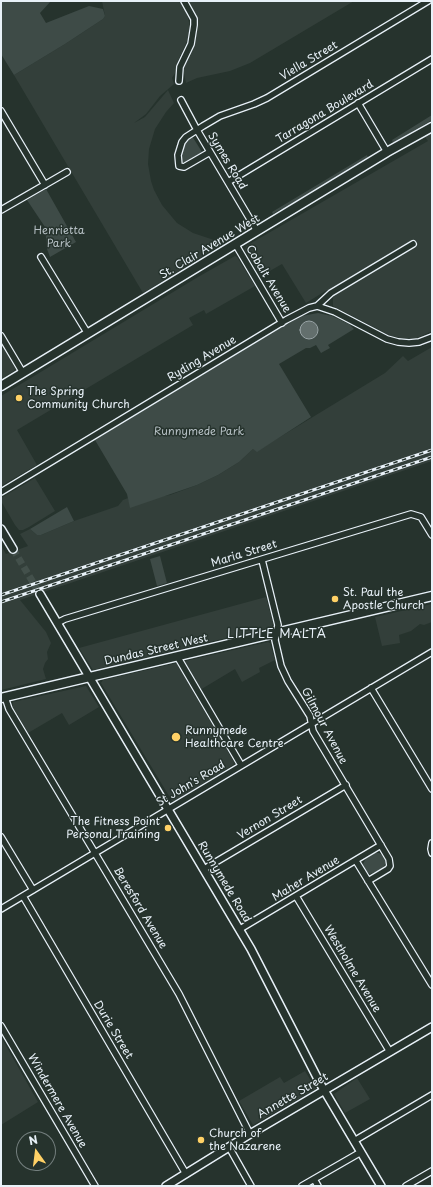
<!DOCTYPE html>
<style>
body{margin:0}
#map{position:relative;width:433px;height:1187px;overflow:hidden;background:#26332d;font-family:"Playpen Sans",sans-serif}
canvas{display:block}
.frame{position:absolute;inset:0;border:2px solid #e8f1f8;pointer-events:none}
.north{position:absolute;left:16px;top:1131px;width:40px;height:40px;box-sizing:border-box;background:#26332d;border:1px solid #747f7e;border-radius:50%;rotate:346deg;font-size:11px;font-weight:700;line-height:16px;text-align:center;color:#e8f1f8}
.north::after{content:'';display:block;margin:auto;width:14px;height:18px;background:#ffd166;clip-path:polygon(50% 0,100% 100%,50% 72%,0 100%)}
</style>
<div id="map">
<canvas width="433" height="1187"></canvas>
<div class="frame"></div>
<div class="north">N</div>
</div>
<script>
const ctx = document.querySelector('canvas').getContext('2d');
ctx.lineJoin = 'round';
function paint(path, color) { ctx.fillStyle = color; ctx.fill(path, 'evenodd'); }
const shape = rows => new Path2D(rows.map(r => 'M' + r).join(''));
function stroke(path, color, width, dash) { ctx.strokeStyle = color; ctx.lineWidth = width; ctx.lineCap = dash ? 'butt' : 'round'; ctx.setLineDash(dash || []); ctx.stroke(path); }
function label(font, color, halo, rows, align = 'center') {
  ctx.font = font + ' "Playpen Sans",sans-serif'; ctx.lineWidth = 3; ctx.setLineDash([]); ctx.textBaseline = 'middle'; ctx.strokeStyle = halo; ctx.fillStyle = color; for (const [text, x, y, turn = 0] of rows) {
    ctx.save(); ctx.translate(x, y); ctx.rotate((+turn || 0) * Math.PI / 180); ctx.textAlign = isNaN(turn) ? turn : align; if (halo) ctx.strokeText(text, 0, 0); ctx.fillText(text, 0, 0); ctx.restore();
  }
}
const built = shape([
 [102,1,179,1,184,10,186,10,190,26,188,39,178,61,175,73,172,78,174,84,160,96,146,114,134,123,145,117,168,90,174,103,166,112,155,129,149,149,148,164,151,181,154,190,162,205,177,223,193,233,220,242,216,248,143,293,14,75,65,44,103,19,105,16],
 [188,1,354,1,250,63,230,71,197,78,186,83,183,68,193,46,197,31,196,15],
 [432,133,432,331,417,338,400,338,391,336,333,306,333,297,327,290,306,303,282,264,261,276,245,250,246,246,428,141,425,137],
 [235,256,237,257,255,286,206,314,204,310,189,318,193,325,17,430,37,465,1,486,1,396,198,277],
 [432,347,432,461,20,600,46,632,51,643,47,652,48,659,45,663,43,669,46,679,1,690,1,545,6,554,28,546,20,534,30,529,37,535,41,535,74,521,118,506,123,500,128,498,129,501,170,495,197,485,218,475,239,462,253,449,257,451,385,373,403,356,408,361],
 [4,349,15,368,14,371,1,379,1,350],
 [35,478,55,511,29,527,23,530,19,530,15,525,1,501,1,498],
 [266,597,273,623,272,627,93,670,79,648],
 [432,604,432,622,424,625,420,624,411,631,399,635,400,643,382,646,375,617],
 [268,642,270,643,275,660,259,668,260,672,242,682,235,669,200,690,198,687,192,690,234,762,233,765,175,801,172,801,101,683,103,680],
 [86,686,99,707,69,725,62,713,28,733,13,707,13,702],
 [1,1037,38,1102,1,1125],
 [305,1071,316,1089,253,1125,239,1101,280,1077,284,1083],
 [357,1078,370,1099,345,1113,334,1094]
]);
const green = shape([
 [1,1,51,1,40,13,46,23,89,6,103,9,105,16,103,19,65,44,14,75,1,54],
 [432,115,432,120,393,143,392,140],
 [192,136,202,152,187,162,183,162,180,159,181,153,185,141],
 [367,155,368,158,283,210,281,209,273,214,272,212],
 [46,189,76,242,50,257,47,249,45,227,27,200],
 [318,313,332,316,349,324,354,329,328,345,330,348,321,353,316,345,310,348,306,348,279,364,311,417,257,452,253,449,239,462,218,475,197,485,130,508,127,494,95,440,290,322,302,316],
 [67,507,74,521,41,535,37,535,30,529],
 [160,556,167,583,157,586,150,559],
 [374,853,379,853,382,855,385,859,386,863,384,866,380,870,370,874,365,871,363,864,366,858]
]);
const water = shape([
 '300 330a9 9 0 1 1 18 0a9 9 0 1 1-18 0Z'
]);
const tertiaryTunnel = shape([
 [13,549,40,594]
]);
const minor = shape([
 [179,81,180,67,191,44,194,25,194,19,184,1],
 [181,100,197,130,257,231],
 [358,103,387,152],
 [1,111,45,185],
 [210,152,184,167,179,166,178,155,182,142,186,137,203,126,220,116,254,104,267,98,428,1],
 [228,182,432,59],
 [1,210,67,172],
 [236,245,282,323],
 [41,257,88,334],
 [317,306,335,312,387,339,398,342,409,343,419,342,432,337],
 [1,336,23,373],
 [1,492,286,320,309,308,317,306,331,293,413,244],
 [262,560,278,625,275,640,281,666,288,681,310,716,313,731,389,859,390,866,388,869,368,881],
 [57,623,65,619,411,514,421,517,432,535],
 [177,656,241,765],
 [371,688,432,789],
 [5,697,9,709,179,994,250,1134],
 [1,837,33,890],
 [432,843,431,849,432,853],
 [356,861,432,985],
 [204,869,346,785],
 [23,896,186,1174],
 [296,896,390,1052],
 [1,909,432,652],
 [240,929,381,845],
 [1,1026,95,1186],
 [354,1141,432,1095],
 [229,1147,251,1186],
 [314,1179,318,1186],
 [302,1186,361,1152],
 [406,1186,432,1171]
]);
const tertiary = shape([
 [1,529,13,549],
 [40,594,251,949,321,1085,381,1186],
 [166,1186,250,1134,432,1027]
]);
const secondary = shape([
 [1,386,387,152,432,127],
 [1,698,432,596]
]);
const rail = shape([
 [1,595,432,450],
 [1,602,432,457]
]);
const markers = [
 [19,398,4,"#ffd166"],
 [335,599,4,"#ffd166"],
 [176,737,5,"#ffd166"],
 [168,828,4,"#ffd166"],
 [201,1140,4,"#ffd166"]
];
const streetNames = [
 ["Viella Street",309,61,-31],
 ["Tarragona Boulevard",325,112,-31],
 ["Symes Road",227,161,59],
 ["St. Clair Avenue West",210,247,-31],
 ["Cobalt Avenue",268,279,59],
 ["Ryding Avenue",202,359,-31],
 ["Maria Street",244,554,-17],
 ["Dundas Street West",156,650,-13],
 ["Gilmour Avenue",324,726,62],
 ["St John's Road",191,784,-31],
 ["Vernon Street",270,818,-31],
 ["Maher Avenue",306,879,-31],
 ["Runnymede Road",224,882,59],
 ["Beresford Avenue",140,908,59],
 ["Westholme Avenue",352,969,59],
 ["Durie Street",113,1030,59],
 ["Annette Street",293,1096,-30],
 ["Windermere Avenue",57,1101,60]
];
const parkNames = [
 ["Henrietta",59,231],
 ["Park",59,244],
 ["Runnymede Park",199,432]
];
const poiNames = [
 ["The Spring",27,392],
 ["Community Church",27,405],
 ["St. Paul the",343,593],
 ["Apostle Church",343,606],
 ["Runnymede",185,731],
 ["Healthcare Centre",185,744],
 ["The Fitness Point",160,822,"right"],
 ["Personal Training",160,835,"right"],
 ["Church of",209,1134],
 ["the Nazarene",209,1147]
];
const neighbourhoodNames = [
 ["LITTLE MALTA",277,635]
];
paint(built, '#333f3a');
paint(green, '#3e4b47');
paint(water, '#636f6d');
stroke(water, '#98a3a5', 1);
stroke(tertiaryTunnel, '#43504b', 7, [7, 3.5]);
stroke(minor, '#e8f1f8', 8);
stroke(tertiary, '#e8f1f8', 10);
stroke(secondary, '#e8f1f8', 11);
stroke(minor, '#26332d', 5.5);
stroke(tertiary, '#26332d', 7);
stroke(secondary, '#26332d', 8);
stroke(rail, '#e8f1f8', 3);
stroke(rail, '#26332d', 1.5, [4.5]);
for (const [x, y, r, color] of markers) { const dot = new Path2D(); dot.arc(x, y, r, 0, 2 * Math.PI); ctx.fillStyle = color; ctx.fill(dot); stroke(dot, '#26332d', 1.5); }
label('11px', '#e8f1f8', '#26332d', streetNames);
label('11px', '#b5bfc3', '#26332d', parkNames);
label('11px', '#e8f1f8', '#26332d', poiNames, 'left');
ctx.letterSpacing = '1px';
label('12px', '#e8f1f8', '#26332d', neighbourhoodNames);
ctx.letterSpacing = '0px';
</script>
